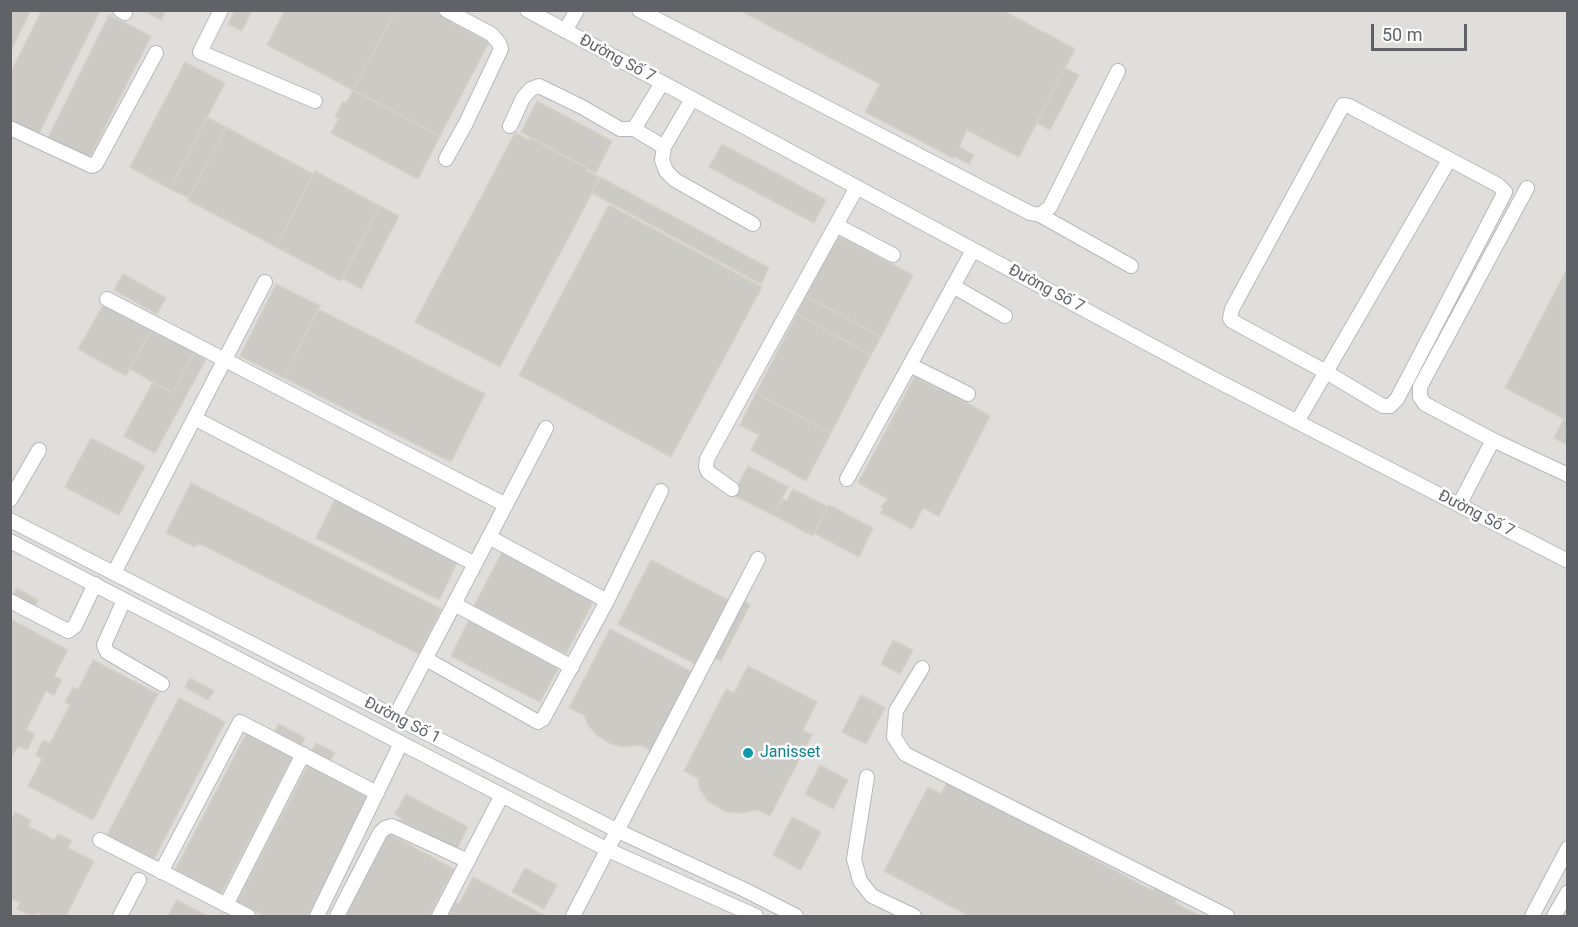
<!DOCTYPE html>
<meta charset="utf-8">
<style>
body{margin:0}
#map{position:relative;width:1578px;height:927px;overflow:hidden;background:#f1efe8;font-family:Roboto,sans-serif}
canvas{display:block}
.frame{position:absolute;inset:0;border:12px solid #5f6368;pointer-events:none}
.scale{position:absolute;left:1371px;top:24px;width:96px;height:27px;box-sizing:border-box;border:3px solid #5f6368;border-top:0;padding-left:8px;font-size:18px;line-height:21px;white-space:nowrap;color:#5f6368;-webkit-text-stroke:4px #fff;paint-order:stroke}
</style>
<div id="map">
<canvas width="1578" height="927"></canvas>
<div class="frame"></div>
<div class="scale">50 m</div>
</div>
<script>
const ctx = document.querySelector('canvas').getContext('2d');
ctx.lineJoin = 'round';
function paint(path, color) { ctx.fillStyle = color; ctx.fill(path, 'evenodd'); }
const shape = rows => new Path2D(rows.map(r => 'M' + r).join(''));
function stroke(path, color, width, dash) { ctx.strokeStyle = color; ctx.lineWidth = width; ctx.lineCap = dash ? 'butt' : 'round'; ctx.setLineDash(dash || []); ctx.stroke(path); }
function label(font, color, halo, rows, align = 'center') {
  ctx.font = font + ' Roboto,sans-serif'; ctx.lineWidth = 5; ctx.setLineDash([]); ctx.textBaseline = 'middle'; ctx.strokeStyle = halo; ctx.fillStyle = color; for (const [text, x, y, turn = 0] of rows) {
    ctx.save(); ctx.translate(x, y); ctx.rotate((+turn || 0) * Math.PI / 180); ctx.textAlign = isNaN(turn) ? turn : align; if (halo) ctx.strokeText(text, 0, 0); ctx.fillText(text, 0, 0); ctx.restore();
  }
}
const industrial = shape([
 [10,11,1567,11,1567,916,11,916]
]);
const building = shape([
 [10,10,31,10,10,52,10,10],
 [42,10,100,11,37,137,10,123,10,74,42,10],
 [143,10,166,10,161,20,143,10],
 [235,10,252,10,242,31,228,24,235,10],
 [285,10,396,10,353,90,267,45,285,10],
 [396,10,435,10,453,20,452,23,489,42,440,136,353,90,396,10],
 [739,10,1002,10,1075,49,1019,157,967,130,959,147,974,155,969,164,954,156,953,158,865,112,880,84,739,10],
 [109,15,151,36,88,161,47,140,109,15],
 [185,62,225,83,170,189,130,167,185,62],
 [1065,68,1079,75,1050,130,1037,123,1065,68],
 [353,90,440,136,418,179,331,133,339,118,335,116,343,101,346,103,353,90],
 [537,101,612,141,596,173,521,132,537,101],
 [207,117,226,127,189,198,170,189,207,117],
 [226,127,313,174,276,247,188,200,226,127],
 [515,133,529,140,530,138,587,168,586,170,600,178,500,367,415,322,515,133],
 [722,144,826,200,814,223,709,167,722,144],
 [315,171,380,206,341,281,276,247,315,171],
 [600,177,769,268,761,284,592,193,600,177],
 [609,205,762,287,671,457,519,375,609,205],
 [380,206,399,216,361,289,342,278,380,206],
 [837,235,913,275,881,337,806,296,837,235],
 [1568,267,1568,421,1505,388,1568,267],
 [123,274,166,298,157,314,114,290,123,274],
 [276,284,320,306,284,378,240,356,276,284],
 [806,296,881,337,871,355,797,314,806,296],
 [105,302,152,328,126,376,78,349,105,302],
 [318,309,485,394,451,462,284,378,318,309],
 [797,314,871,355,831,433,756,393,797,314],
 [154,326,196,349,172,393,130,369,154,326],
 [194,353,206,359,155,453,124,436,153,382,172,393,194,353],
 [915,376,940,390,941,388,990,416,939,516,923,508,912,529,881,513,883,509,881,507,888,499,858,483,915,376],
 [756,393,831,433,806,481,751,450,759,435,740,425,756,393],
 [1564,419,1568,421,1568,445,1554,438,1564,419],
 [91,438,145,466,119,515,65,487,91,438],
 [748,466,788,487,773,515,733,495,748,466],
 [191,483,441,609,419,654,198,543,195,547,166,533,191,483],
 [793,489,828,507,813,536,773,515,782,499,787,501,793,489],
 [336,497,459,559,439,600,316,538,336,497],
 [829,505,873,528,859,557,814,533,829,505],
 [503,550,595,598,566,654,474,606,503,550],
 [651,560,730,601,697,665,618,624,651,560],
 [17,588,38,600,32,611,11,599,17,588],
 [742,600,750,605,721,661,713,657,742,600],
 [470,618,560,665,540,702,451,656,470,618],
 [10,619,68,650,54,676,62,680,54,695,46,691,26,730,35,734,27,750,18,746,10,760,10,619],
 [610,629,694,673,653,752,641,745,623,747,611,744,598,736,588,725,584,715,569,708,610,629],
 [893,640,913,650,900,674,881,664,893,640],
 [93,660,158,694,93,820,28,786,42,759,36,755,43,740,50,743,70,705,65,702,73,687,78,690,93,660],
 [748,666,817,702,803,730,812,735,770,816,758,810,741,813,726,812,708,801,700,789,698,781,699,779,684,771,726,689,734,693,748,666],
 [190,678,214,691,208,700,185,687,190,678],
 [861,695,885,708,866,744,842,732,861,695],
 [179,698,225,722,153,861,106,837,179,698],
 [279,724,305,738,301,746,274,732,279,724],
 [247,732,293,756,221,894,175,870,247,732],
 [316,743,335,753,330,761,312,751,316,743],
 [309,763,371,796,308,916,265,916,237,902,309,763],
 [820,765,848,780,833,809,805,794,820,765],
 [948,781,1153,891,1155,888,1176,900,1175,903,1201,916,969,916,884,871,928,787,941,794,948,781],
 [406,794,468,827,456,850,400,820,401,818,395,814,406,794],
 [15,812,31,820,28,826,54,840,58,834,72,841,68,848,94,861,66,916,45,916,37,912,34,916,32,916,17,909,20,903,10,898,10,817,12,818,15,812],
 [792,817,821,832,801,870,773,855,792,817],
 [388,833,454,869,429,916,344,916,388,833],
 [525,868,557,885,544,909,512,892,525,868],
 [473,877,544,915,543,916,446,916,454,901,459,904,473,877],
 [177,900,207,916,168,916,177,900]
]);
const minor = shape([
 [120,10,125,13],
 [221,10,200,52,315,101],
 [446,10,491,34,499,43,501,49,466,123,446,159],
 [527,10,1210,377,1568,561],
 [639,10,1030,213,1040,215,1050,207,1118,71],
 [565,31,577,10],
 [692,99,664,147,662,160,666,171,675,180,753,224],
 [1343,105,1349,106,1498,185,1505,192,1397,399,1390,406,1383,406,1326,372,1232,321,1230,318,1232,309,1343,105],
 [510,126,523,98,531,89,539,86,582,107,620,129,634,129,662,83],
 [10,128,92,166,96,164,156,53],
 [634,129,664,147],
 [1040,215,1131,266],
 [836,225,893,255],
 [953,286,1005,316],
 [107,299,506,505],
 [910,365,968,394],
 [194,418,475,564],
 [1297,422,1449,160],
 [1493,440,1425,404,1420,397,1420,387,1527,188],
 [847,479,973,250],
 [732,489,708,472,706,467,707,459,857,187],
 [10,500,39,450],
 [1459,505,1493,440,1568,475],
 [10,520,618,831,745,890,796,916],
 [489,537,607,601],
 [10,541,608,850,756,916],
 [114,573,265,282],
 [124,600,104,645,107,652,162,684],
 [10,601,68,631,75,626,95,584],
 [454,604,572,667],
 [426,659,538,722,543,719,607,601,661,491],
 [922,668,896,711,894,737,905,754,1227,916],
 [395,717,546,428],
 [867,777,854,859,860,881,872,896,914,916],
 [100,840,248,916],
 [161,872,240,722,377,793],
 [226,905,303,754],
 [120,916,139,880],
 [317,916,401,743],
 [337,916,380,833,385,828,392,826,468,861],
 [439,916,502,795],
 [573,916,758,559],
 [1532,916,1568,848],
 [1554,916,1568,892]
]);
const markers = [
 [748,753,6,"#0f9aa8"]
];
const streetNames = [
 ["Đường Số 7",617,59,28],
 ["Đường Số 7",1046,289,28],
 ["Đường Số 7",1476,514,27],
 ["Đường Số 1",402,721,27]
];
const cultureNames = [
 ["Janisset",760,753]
];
paint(industrial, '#e0deda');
paint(building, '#cccac5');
stroke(building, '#d6d1c6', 1.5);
stroke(minor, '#b5b8bc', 16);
stroke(minor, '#fff', 14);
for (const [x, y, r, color] of markers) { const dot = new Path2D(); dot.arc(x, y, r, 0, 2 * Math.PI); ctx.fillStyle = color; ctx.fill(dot); stroke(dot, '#fff', 2); }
label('16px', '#5f6368', '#fff', streetNames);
label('16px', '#0d838f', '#fff', cultureNames, 'left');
</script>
